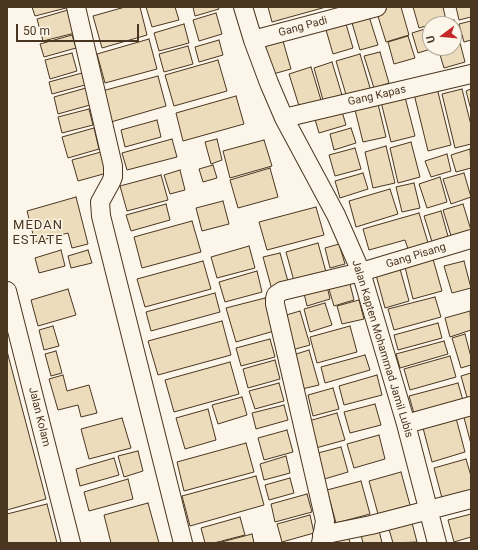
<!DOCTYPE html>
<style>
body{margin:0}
#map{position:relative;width:478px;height:550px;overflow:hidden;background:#fbf6e9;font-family:Roboto,sans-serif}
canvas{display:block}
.frame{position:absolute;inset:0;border:8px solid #4a3520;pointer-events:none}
.north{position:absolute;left:422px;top:16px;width:40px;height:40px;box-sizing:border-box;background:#fbf6e9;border:1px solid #b4a999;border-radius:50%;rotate:254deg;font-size:11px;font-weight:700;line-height:16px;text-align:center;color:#4a3520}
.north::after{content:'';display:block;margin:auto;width:14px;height:18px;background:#c62828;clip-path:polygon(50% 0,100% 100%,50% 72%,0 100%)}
.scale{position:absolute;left:16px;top:24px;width:123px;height:18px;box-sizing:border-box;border:2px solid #4a3520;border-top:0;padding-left:5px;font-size:12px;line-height:14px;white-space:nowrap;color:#4a3520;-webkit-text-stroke:3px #fbf6e9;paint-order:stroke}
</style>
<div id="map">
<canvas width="478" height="550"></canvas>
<div class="frame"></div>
<div class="north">U</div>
<div class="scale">50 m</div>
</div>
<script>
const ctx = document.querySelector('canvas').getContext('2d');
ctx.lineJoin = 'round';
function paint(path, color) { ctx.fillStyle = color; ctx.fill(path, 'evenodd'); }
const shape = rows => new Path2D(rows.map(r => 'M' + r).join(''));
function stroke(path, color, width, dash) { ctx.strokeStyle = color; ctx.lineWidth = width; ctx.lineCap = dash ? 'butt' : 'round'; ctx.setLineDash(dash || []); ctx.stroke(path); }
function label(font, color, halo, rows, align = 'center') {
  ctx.font = font + ' Roboto,sans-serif'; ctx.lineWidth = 3; ctx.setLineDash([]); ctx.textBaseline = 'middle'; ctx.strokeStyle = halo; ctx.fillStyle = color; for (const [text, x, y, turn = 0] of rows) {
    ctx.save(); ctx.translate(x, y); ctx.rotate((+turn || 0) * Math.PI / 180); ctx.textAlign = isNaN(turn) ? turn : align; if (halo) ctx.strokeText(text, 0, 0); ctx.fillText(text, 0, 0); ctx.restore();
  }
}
const building = shape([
 [32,7,65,7,66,8,35,16,32,7],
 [125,7,140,7,147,35,102,48,93,16,125,7],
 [146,7,175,7,179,20,152,27,146,7],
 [193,7,218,7,219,9,195,16,193,7],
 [268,7,326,7,272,22,268,7],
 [385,7,401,7,409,35,386,42,376,10,385,7],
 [413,7,443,7,446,20,419,28,413,7],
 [456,7,471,7,471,17,459,20,456,7],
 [68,10,75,33,43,41,37,19,68,10],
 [367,10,378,45,360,50,350,16,367,10],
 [216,13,222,34,199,41,193,20,216,13],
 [344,17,353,48,333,54,324,23,344,17],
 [454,20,465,62,444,68,438,48,454,48,454,24,441,24,454,20],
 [471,21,471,40,464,42,459,24,471,21],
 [184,24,189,43,159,51,154,33,184,24],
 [428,28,430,34,430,48,434,48,418,53,412,33,428,28],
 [281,34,291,69,273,74,263,38,281,34],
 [72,35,76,48,44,57,40,44,72,35],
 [408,36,415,58,394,64,388,42,408,36],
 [149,39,157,69,105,83,97,54,149,39],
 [219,40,223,55,199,62,195,47,219,40],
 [188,46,193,64,164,72,159,54,188,46],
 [380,52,389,83,374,88,364,56,380,52],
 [72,53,77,71,50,79,45,60,72,53],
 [360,54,371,91,347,98,336,61,360,54],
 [218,60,227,91,174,106,165,75,218,60],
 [332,62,342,95,323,100,314,68,332,62],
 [311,67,321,100,299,106,289,74,311,67],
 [82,73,85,85,52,94,49,82,82,73],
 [158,76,166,106,111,122,102,91,158,76],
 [86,88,90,105,58,114,54,97,86,88],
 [437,88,451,145,428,151,414,94,437,88],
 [462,89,471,125,471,144,455,148,442,94,462,89],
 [471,89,471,110,466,91,471,89],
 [236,96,244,124,183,141,176,113,236,96],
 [405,97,415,136,391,142,381,102,405,97],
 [378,104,386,137,363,142,355,110,378,104],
 [341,108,346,125,319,133,314,116,341,108],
 [89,109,93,125,62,133,58,117,89,109],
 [157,120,161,137,125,147,121,130,157,120],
 [94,128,99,149,68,158,62,137,94,128],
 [351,128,356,143,334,150,330,134,351,128],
 [172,139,177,157,127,170,122,153,172,139],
 [217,139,222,160,211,164,205,142,217,139],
 [264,140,272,166,230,178,223,151,264,140],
 [411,142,420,177,398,183,390,148,411,142],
 [386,146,395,183,373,188,365,152,386,146],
 [355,148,361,169,335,176,329,155,355,148],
 [470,149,471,168,456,172,451,155,470,149],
 [101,152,107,173,78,181,72,160,101,152],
 [447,154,451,171,431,177,425,161,447,154],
 [213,165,217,178,203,182,199,169,213,165],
 [270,168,278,197,238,208,230,180,270,168],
 [180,170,185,190,170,194,164,175,180,170],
 [363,173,368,189,340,198,335,181,363,173],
 [464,173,471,197,451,204,443,179,464,173],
 [161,175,168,200,127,211,120,186,161,175],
 [440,177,447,202,427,208,419,184,440,177],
 [414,183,420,208,402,212,396,187,414,183],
 [390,189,398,214,356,227,349,201,390,189],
 [76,197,88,244,72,248,68,233,35,242,27,211,76,197],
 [223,201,229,224,202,231,196,208,223,201],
 [166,204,170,220,131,231,126,215,166,204],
 [463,204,471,230,452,239,443,210,463,204],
 [316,207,324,235,267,250,259,222,316,207],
 [441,211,449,240,433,245,424,216,441,211],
 [419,213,429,246,409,252,405,240,369,250,363,229,419,213],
 [192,221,201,252,142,268,134,237,192,221],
 [318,243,326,272,294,281,286,252,318,243],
 [339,244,345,264,330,268,325,248,339,244],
 [249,246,255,268,217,278,211,257,249,246],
 [61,250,65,266,39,273,35,258,61,250],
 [88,250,92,263,71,268,68,256,88,250],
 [280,253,289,285,272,290,263,257,280,253],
 [433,259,442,291,413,299,405,267,433,259],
 [203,261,211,289,145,307,137,279,203,261],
 [464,261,471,288,452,293,444,266,464,261],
 [400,269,409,301,385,308,376,275,400,269],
 [257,271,262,292,225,302,219,282,257,271],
 [349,280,354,300,334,306,328,286,349,280],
 [326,282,330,299,307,306,303,289,326,282],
 [68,289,76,315,38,326,31,300,68,289],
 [215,293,220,312,151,331,146,312,215,293],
 [435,297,441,317,394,330,388,309,435,297],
 [265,298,274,331,236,342,226,308,265,298],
 [359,300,364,319,342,324,337,306,359,300],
 [325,303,332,325,310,332,304,309,325,303],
 [300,311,310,345,292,350,283,316,300,311],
 [470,311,471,330,450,337,445,318,470,311],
 [222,321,231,355,158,375,148,341,222,321],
 [438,323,442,338,398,350,394,335,438,323],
 [53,326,59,346,44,350,39,330,53,326],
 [350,326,357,352,317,363,310,337,350,326],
 [465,334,471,357,471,365,461,368,452,338,465,334],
 [270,339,275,357,241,366,236,348,270,339],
 [444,341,448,354,400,368,396,354,444,341],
 [309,350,319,385,302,389,293,355,309,350],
 [7,351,46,499,7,510,7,351],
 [56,351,62,373,51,376,45,354,56,351],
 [365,355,370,370,325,383,321,367,365,355],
 [450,356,456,377,410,390,404,369,450,356],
 [275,360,280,379,248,388,243,369,275,360],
 [230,362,239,394,174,412,165,380,230,362],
 [471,373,471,400,468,401,461,376,471,373],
 [63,375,67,391,89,385,97,413,81,417,78,405,58,410,49,379,63,375],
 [377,375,382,395,344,405,339,386,377,375],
 [279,383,284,401,255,409,249,391,279,383],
 [458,383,464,404,415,417,409,396,458,383],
 [333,388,339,409,313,416,308,395,333,388],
 [242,397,247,415,218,424,212,405,242,397],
 [375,404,381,425,350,433,344,412,375,404],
 [284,405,288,420,256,429,252,413,284,405],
 [208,409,216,440,185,449,176,418,208,409],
 [471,412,471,444,463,414,471,412],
 [337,413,345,440,312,449,305,422,337,413],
 [122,418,131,448,89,459,81,429,122,418],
 [456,418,465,452,432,462,423,428,456,418],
 [287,430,293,452,264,460,258,438,287,430],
 [379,435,385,459,354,468,347,444,379,435],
 [246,443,254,472,184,491,177,462,246,443],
 [341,447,348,472,321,480,314,454,341,447],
 [138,451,143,471,124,477,118,456,138,451],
 [286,456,290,473,264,480,260,464,286,456],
 [114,458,119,475,80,486,76,469,114,458],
 [466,459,471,476,471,490,442,498,434,468,466,459],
 [401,472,410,505,378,514,369,481,401,472],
 [256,476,264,505,190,526,182,496,256,476],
 [290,478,294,493,269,500,265,485,290,478],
 [128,479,133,499,89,511,84,492,128,479],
 [361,481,370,514,336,523,327,490,361,481],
 [307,494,312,512,275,522,271,504,307,494],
 [148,503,159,543,111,543,104,515,148,503],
 [47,504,57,543,7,543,7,514,47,504],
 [471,514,471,537,454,542,448,520,471,514],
 [310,515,314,533,282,542,277,524,310,515],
 [240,517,245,535,214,543,205,543,201,528,240,517],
 [411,519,417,542,393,543,388,526,411,519],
 [379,530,382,543,363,543,361,535,379,530],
 [252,534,254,543,218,543,252,534],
 [348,534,350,543,332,543,331,538,348,534]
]);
const minor = shape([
 [76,7,113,166,113,177,111,182,100,202,101,216,183,543],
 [243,7,253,40,269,83,284,118,336,215,361,272,406,424,437,543],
 [253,40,377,7],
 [284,118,471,74],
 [7,291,71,543],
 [406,424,471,406],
 [322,535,371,525,471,499],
 [321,543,325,521,275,304,275,299,276,295,282,291,361,272,471,239]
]);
const streetNames = [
 ["Gang Padi",303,27,-15],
 ["Gang Kapas",377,96,-13],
 ["Gang Pisang",416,256,-17],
 ["Jalan Kapten Mohammad Jamil Lubis",382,349,73],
 ["Jalan Kolam",39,417,76]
];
const quarterNames = [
 ["MEDAN",38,226],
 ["ESTATE",38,241]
];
paint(building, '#ecdcbc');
stroke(building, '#4a3520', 1);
stroke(minor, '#4a3520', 20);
stroke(minor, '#fbf6e9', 18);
label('11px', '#4a3520', '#fbf6e9', streetNames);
ctx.letterSpacing = '1px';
label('13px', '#4a3520', '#fbf6e9', quarterNames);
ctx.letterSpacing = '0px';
</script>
